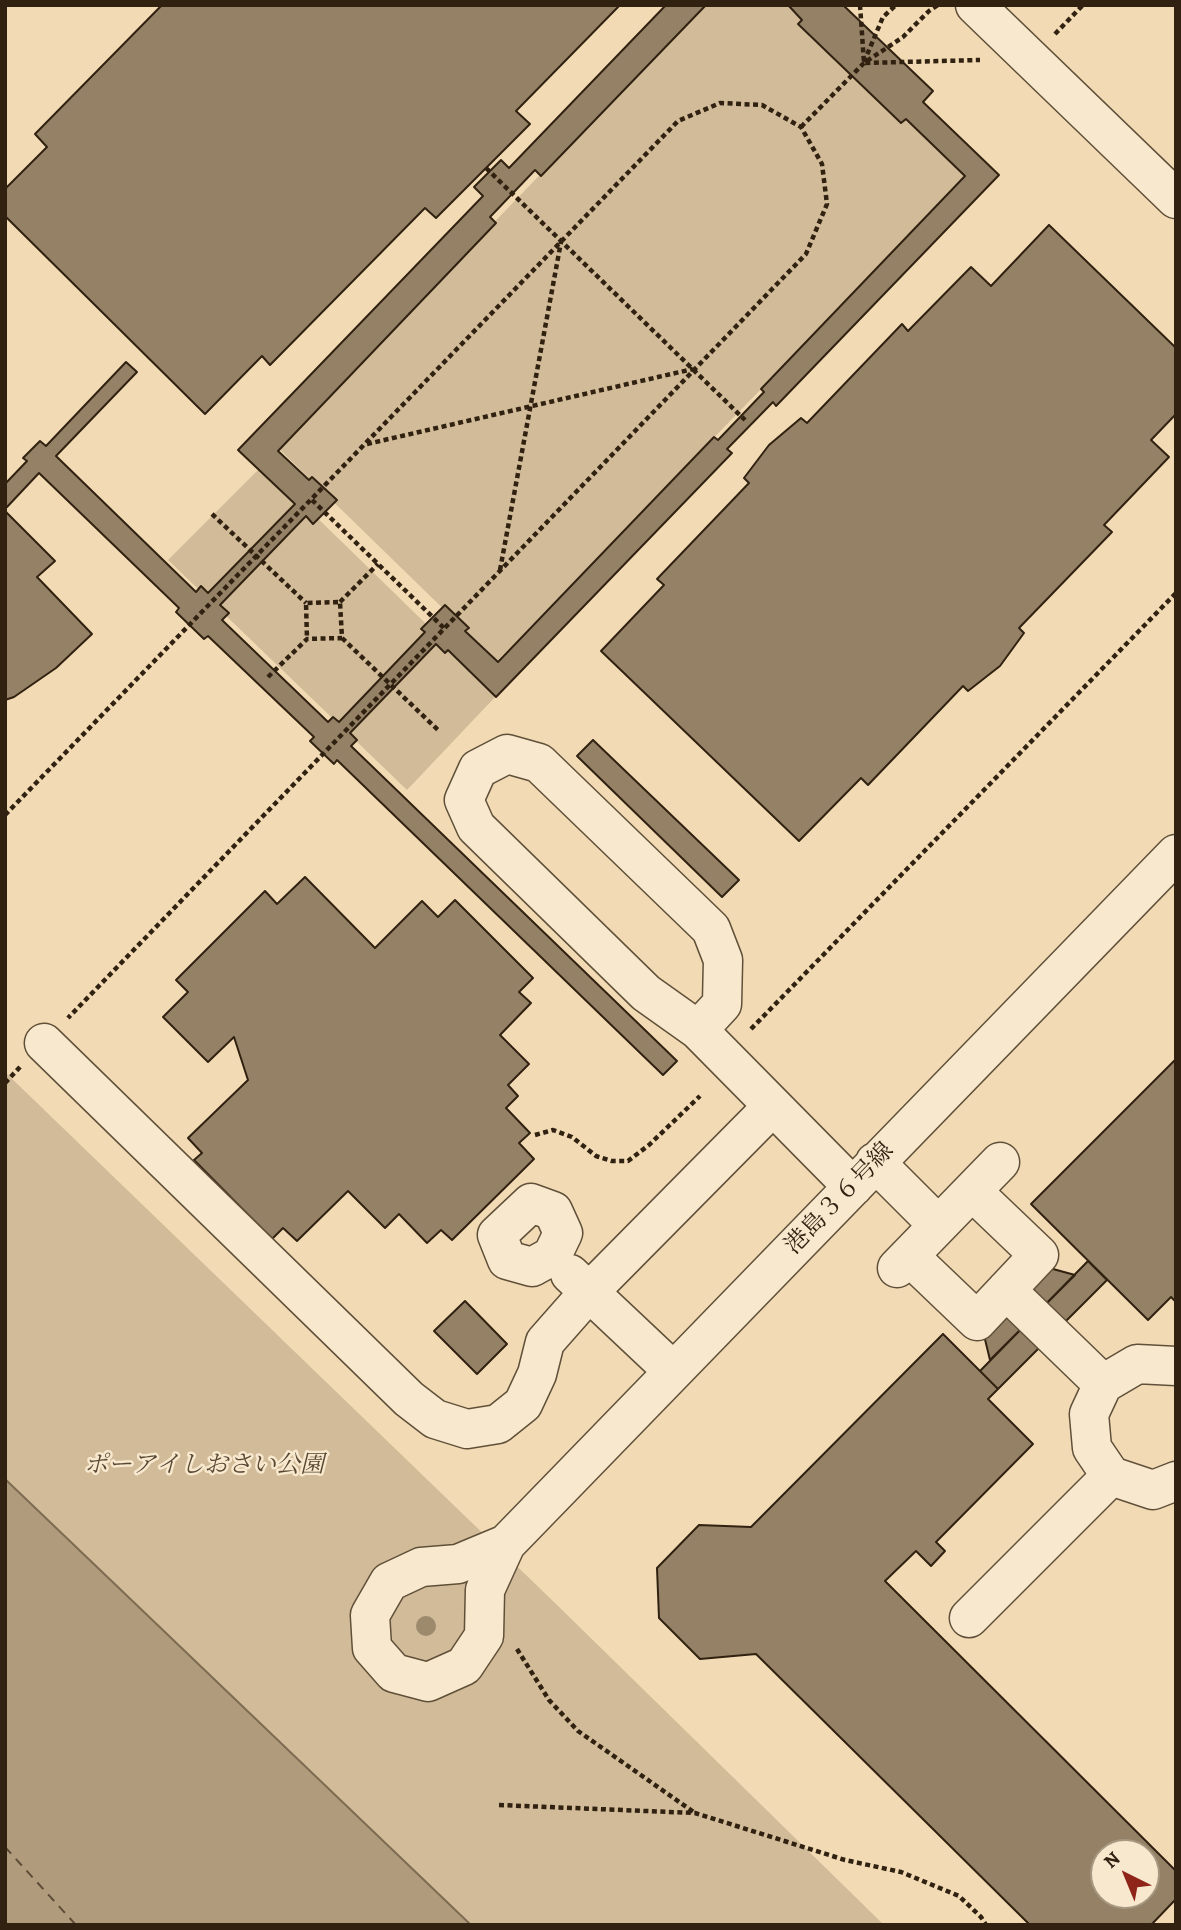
<!DOCTYPE html>
<html>
<head>
<meta charset="utf-8">
<style>
	body { margin:0 }
	#map { position:relative; width:1181px; height:1930px; overflow:hidden; background:#f2dbb4; font-family:Alegreya,serif }
	canvas { display:block }
	.frame { position:absolute; inset:0; border:7px solid #302111; pointer-events:none }
	.north { position:absolute; left:1090px; top:1839px; width:70px; height:70px; box-sizing:border-box; background:#f7e8ce; border:2px solid #a79882; border-radius:50%; rotate:317deg; font-size:19px; font-weight:700; line-height:28px; text-align:center; color:#302111 }
	.north::after { content:''; display:block; margin:auto; width:24px; height:32px; background:#8f2418; clip-path:polygon(50% 0,100% 100%,50% 72%,0 100%) }
</style>
</head>
<body>
<div id="map">
<canvas width="1181" height="1930"></canvas>
<div class="frame"></div>
<div class="north">N</div>
</div>
<script>
const g = document.querySelector('canvas').getContext('2d');
g.lineJoin = 'round';
function paint(path, color) { g.fillStyle = color; g.fill(path, 'evenodd'); }
const toPath = rows => new Path2D(rows.map(r => 'M' + r).join(''));
function stroke(path, color, width, dash) { g.strokeStyle = color; g.lineWidth = width; g.lineCap = dash ? 'butt' : 'round'; g.setLineDash(dash || []); g.stroke(path); }
function label(font, color, halo, rows, align = 'center') {
  g.font = font + ' Alegreya,"Noto Serif JP",serif'; g.lineWidth = 5; g.setLineDash([]); g.textBaseline = 'middle'; g.strokeStyle = halo; g.fillStyle = color; for (const [text, x, y, turn = 0] of rows) {
    g.save(); g.translate(x, y); g.rotate((+turn || 0) * Math.PI / 180); g.textAlign = isNaN(turn) ? turn : align; if (halo) g.strokeText(text, 0, 0); g.fillText(text, 0, 0); g.restore();
  }
}
paint(toPath([
	[704,5,792,5,968,176,497,661,277,447],
	[263,465,498,694,407,790,168,560],
	[5,1072,554,1602,884,1925,471,1925,5,1479]
]), '#d1bb98');
const water = toPath([
	[5,1479,471,1925,5,1925,5,1479]
]);
paint(water, '#b09c7d');
stroke(water, '#7d6b52', 2);
stroke(toPath([
	[5,1847,76,1925]
]), '#5d4c37', 2, [9, 7]);
const building = toPath([
	[162,5,620,5,516,111,530,124,436,218,425,208,270,365,262,356,205,414,5,216,5,189,47,147,35,134,162,5],
	[666,5,706,5,541,176,535,170,490,217,496,223,278,451,309,480,312,477,337,500,313,524,306,516,220,605,229,613,222,620,328,722,333,717,339,722,425,632,421,629,445,605,469,628,465,631,498,662,714,437,718,440,764,392,761,389,965,176,906,119,901,123,798,24,802,20,788,5,843,5,933,91,923,102,999,175,776,406,773,402,727,449,732,453,496,697,448,650,445,653,436,644,350,733,357,740,351,746,677,1061,663,1075,337,760,334,764,310,741,314,737,208,636,204,639,176,612,179,608,39,473,7,507,5,505,5,484,27,461,23,458,40,441,46,446,126,362,137,372,56,456,196,592,201,586,208,593,295,504,238,450,483,196,474,187,501,160,509,168,666,5],
	[1049,225,1176,348,1176,414,1151,440,1169,457,1104,525,1112,532,1019,628,1024,633,1000,666,968,691,963,686,868,785,861,778,799,841,601,651,664,585,657,579,749,483,744,478,769,445,801,418,807,423,902,324,908,331,971,267,991,286,1049,225],
	[5,511,55,561,37,577,92,634,56,668,14,697,5,700,5,511],
	[593,740,739,880,722,897,577,756,593,740],
	[305,877,375,948,422,901,438,917,455,900,533,978,519,992,531,1003,500,1035,529,1064,508,1085,518,1096,506,1108,530,1133,519,1143,534,1159,452,1240,441,1230,427,1243,399,1214,385,1228,348,1191,297,1241,283,1228,272,1239,194,1160,202,1153,188,1138,248,1080,234,1037,208,1062,163,1017,188,992,176,980,265,891,277,904,305,877],
	[1176,1059,1176,1302,1171,1297,1148,1320,1031,1204,1176,1059],
	[1088,1261,1107,1280,998,1389,980,1371,1088,1261],
	[1042,1266,1075,1275,990,1360,982,1327,1042,1266],
	[465,1301,507,1344,477,1374,434,1331,465,1301],
	[943,1334,998,1389,988,1399,1033,1444,936,1542,945,1551,931,1566,916,1551,885,1581,1176,1871,1176,1899,1151,1925,1030,1925,756,1654,700,1659,659,1618,657,1568,699,1525,751,1527,943,1334],
	[1104,1853,1146,1853,1146,1895,1104,1895,1104,1853]
]);
paint(building, '#958266');
stroke(building, '#302111', 2);
const minor = toPath([
	[975,5,1176,199],
	[698,1030,722,1004,723,960,711,929,539,763,507,754,478,769,464,800,476,827,646,993,698,1030,853,1187],
	[44,1043,409,1399,435,1419,467,1429,498,1424,523,1404,537,1374,545,1342,589,1292,773,1106],
	[875,1162,938,1225],
	[531,1203,553,1211,563,1233,552,1256,532,1267,507,1260,497,1235,531,1203],
	[909,1256,977,1321,1039,1255,972,1191],
	[897,1268,1000,1162],
	[570,1274,673,1371],
	[1006,1290,1103,1384],
	[1176,1366,1137,1364,1103,1384,1089,1414,1092,1448,1111,1476,1153,1490,1176,1481],
	[506,1544,458,1564,421,1567,389,1582,370,1615,372,1648,394,1673,428,1682,464,1666,484,1636,485,1590,506,1544,1176,854],
	[969,1618,1111,1476]
]);
stroke(minor, '#60503a', 41);
stroke(toPath([
	[860,5,864,63,980,60],
	[1055,34,1083,5],
	[864,62,883,17,896,5],
	[801,127,864,63,903,37,929,11,938,5],
	[486,168,745,420],
	[367,444,693,369],
	[312,500,444,628],
	[212,514,306,603],
	[500,570,561,242],
	[340,602,378,564],
	[342,638,439,731],
	[268,677,307,639,342,638,340,602,306,603,307,639],
	[5,815,678,121,720,103,762,105,801,127,822,164,827,204,806,254,68,1018],
	[751,1029,1176,593],
	[5,1083,20,1067],
	[535,1135,553,1130,572,1137,596,1156,612,1161,628,1161,649,1145,700,1096],
	[517,1649,549,1700,578,1731,695,1813],
	[499,1805,695,1813,845,1860,901,1872,959,1896,981,1917,986,1925]
]), '#302111', 4.5, [5, 3.5]);
stroke(minor, '#f7e8ce', 38);
g.fillStyle = '#9d8a6d';
for (const [x, y] of [
	[426,1626]
]) { g.beginPath(); g.arc(x, y, 10, 0, 2 * Math.PI); g.fill(); }
label('24px', '#302111', '#f7e8ce', [
	["港島３６号線",840,1199,-46]
]);
label('italic 24px', '#584833', '#f7e8ce', [
	["ポーアイしおさい公園",204,1466]
]);
</script>
</body>
</html>
